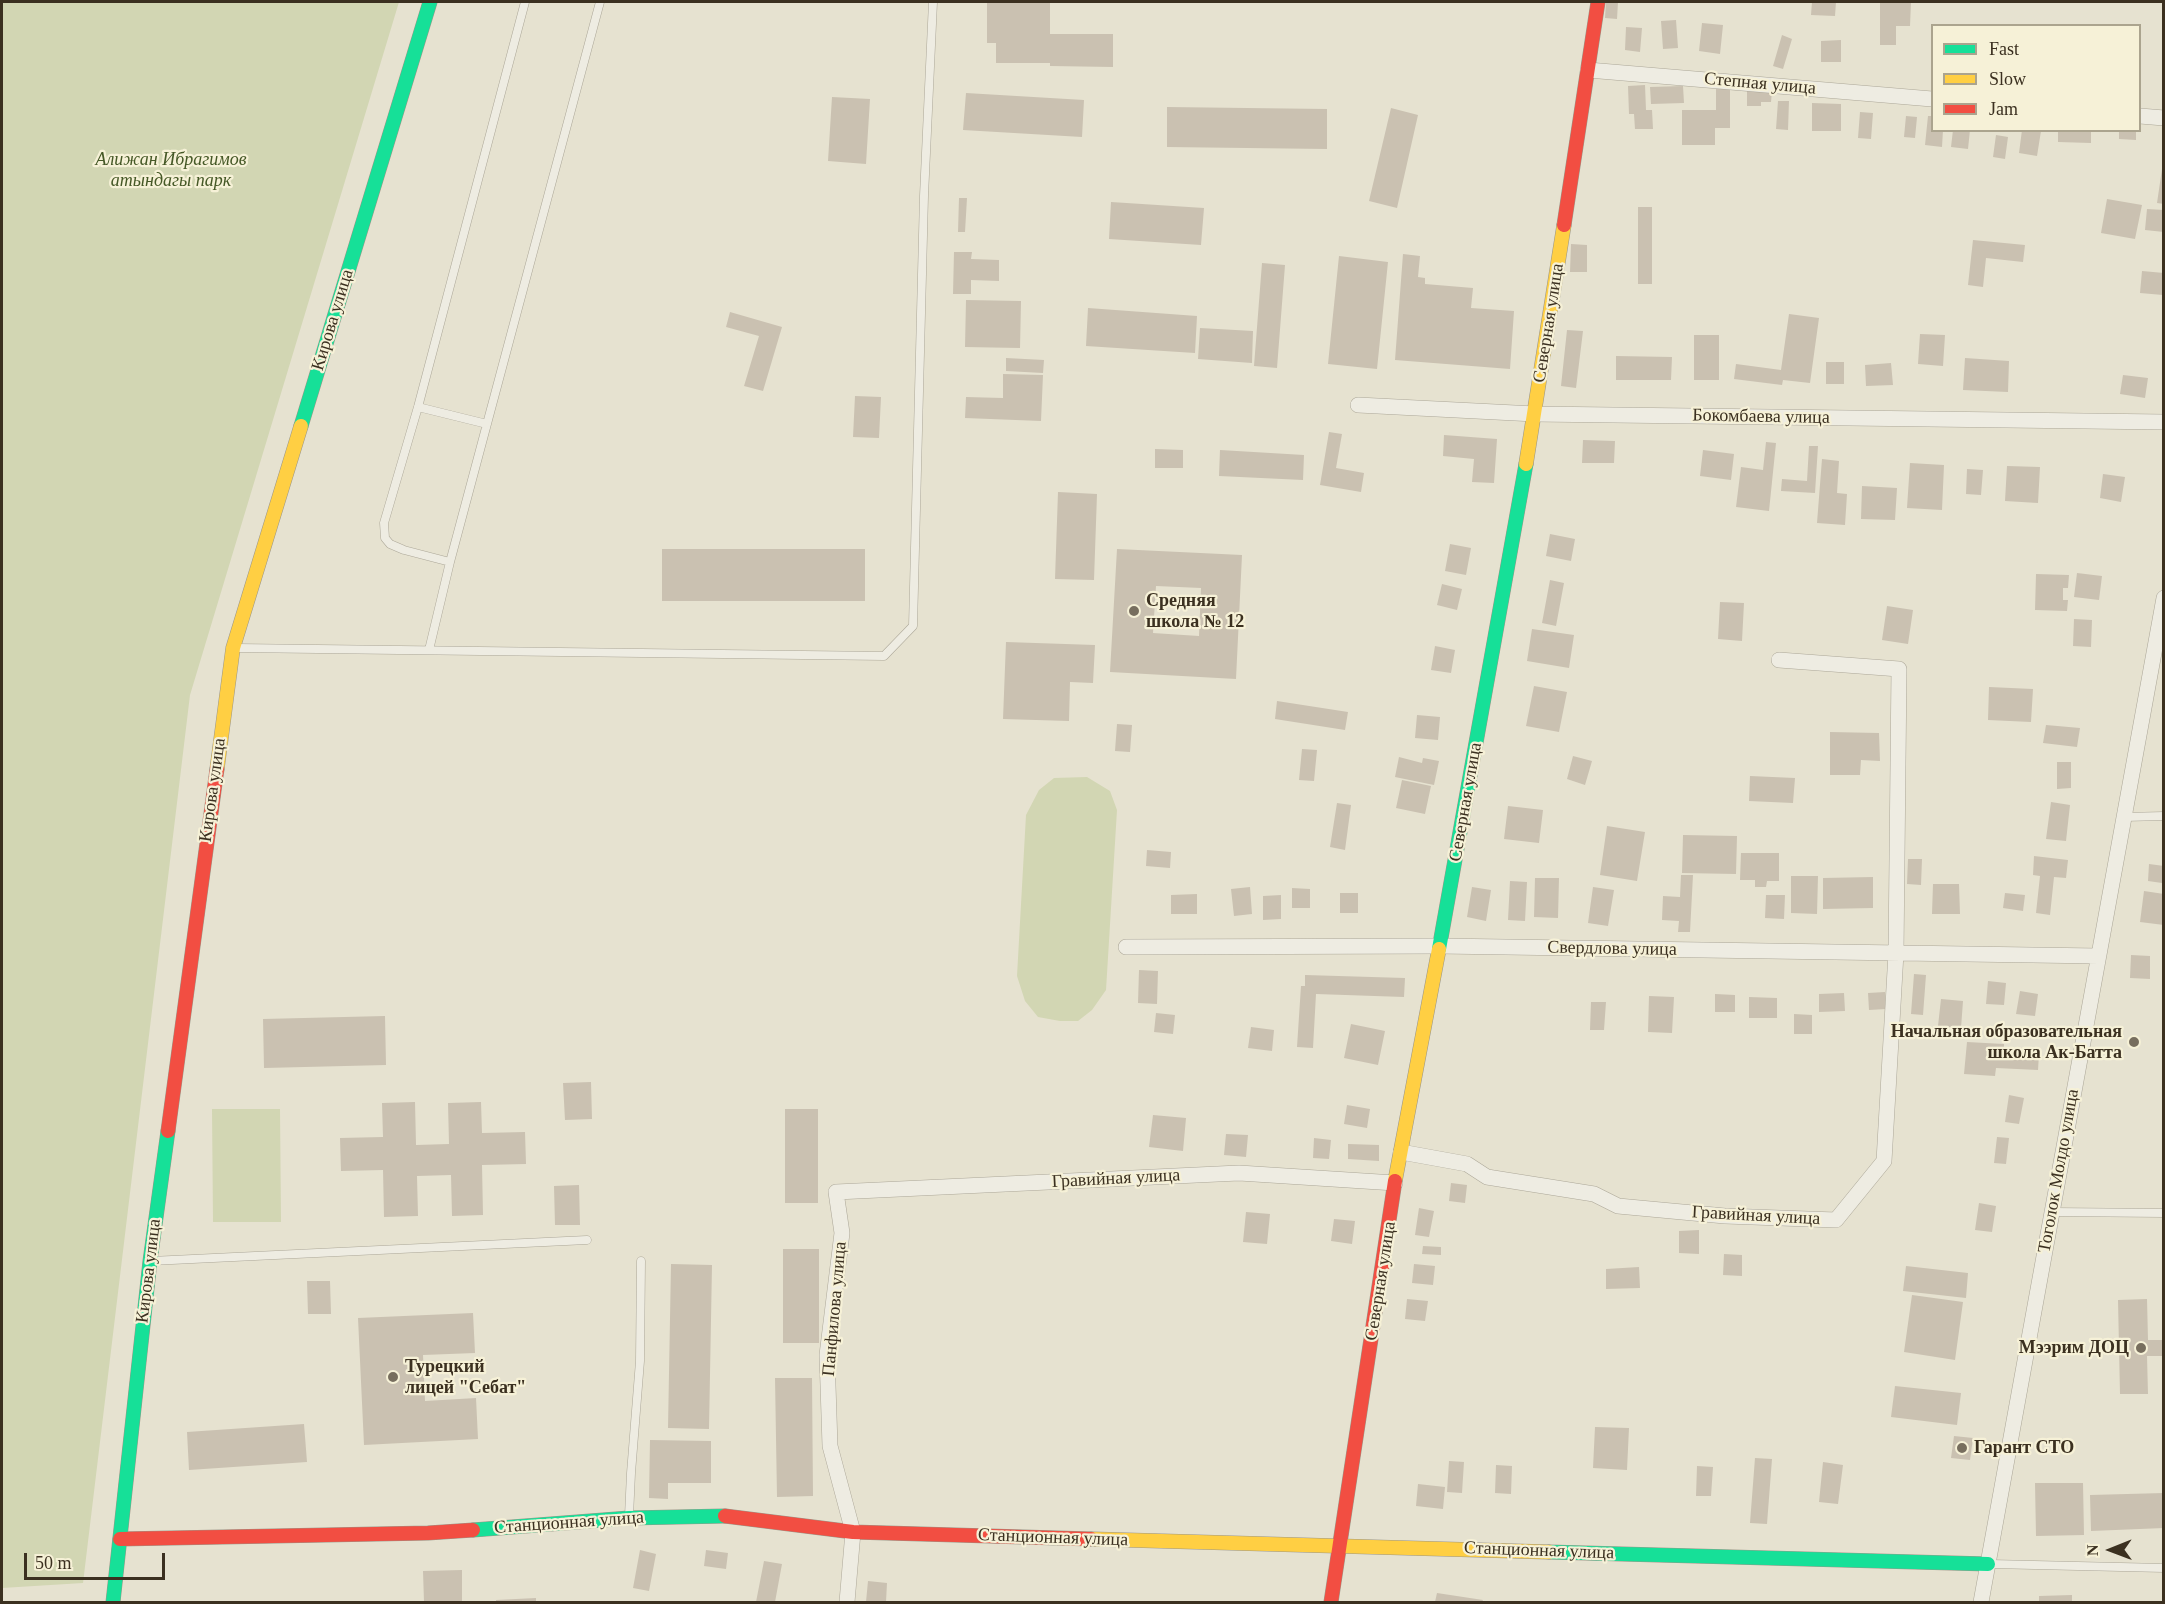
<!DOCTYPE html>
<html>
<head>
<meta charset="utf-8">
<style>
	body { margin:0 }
	#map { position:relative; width:2165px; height:1604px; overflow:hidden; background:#e6e2d0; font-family:Georgia,serif }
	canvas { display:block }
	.frame { position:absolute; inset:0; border:3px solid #3b3020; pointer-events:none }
	.legend { position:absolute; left:1931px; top:24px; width:210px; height:108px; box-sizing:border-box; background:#f6f1d7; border:2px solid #aba48e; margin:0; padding:8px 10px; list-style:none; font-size:18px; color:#3b3020 }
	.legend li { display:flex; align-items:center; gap:12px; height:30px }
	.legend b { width:30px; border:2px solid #aba48e }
	.north { position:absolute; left:2081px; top:1520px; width:60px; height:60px; -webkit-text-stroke:4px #f6f1d7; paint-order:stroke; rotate:269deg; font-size:16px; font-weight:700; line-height:24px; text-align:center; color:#3b3020 }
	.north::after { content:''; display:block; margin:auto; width:21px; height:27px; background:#3b3020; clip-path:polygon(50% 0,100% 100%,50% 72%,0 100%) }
	.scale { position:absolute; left:24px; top:1553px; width:141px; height:27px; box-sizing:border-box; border:3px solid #3b3020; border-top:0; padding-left:8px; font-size:18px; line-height:21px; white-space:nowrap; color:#3b3020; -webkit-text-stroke:4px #f6f1d7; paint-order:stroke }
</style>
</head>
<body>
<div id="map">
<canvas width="2165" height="1604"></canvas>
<div class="frame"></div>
<ul class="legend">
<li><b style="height:8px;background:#16e098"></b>Fast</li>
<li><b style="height:8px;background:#ffcf43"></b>Slow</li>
<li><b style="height:8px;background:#f24e42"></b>Jam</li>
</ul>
<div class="north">N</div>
<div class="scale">50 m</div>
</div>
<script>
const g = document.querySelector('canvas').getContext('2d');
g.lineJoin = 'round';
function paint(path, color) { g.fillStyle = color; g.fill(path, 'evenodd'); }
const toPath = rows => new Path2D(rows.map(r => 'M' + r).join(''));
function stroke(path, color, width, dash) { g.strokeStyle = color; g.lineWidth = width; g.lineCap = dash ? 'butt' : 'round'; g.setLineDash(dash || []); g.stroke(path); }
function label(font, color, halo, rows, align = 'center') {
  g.font = font + ' Georgia,serif'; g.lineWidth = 4.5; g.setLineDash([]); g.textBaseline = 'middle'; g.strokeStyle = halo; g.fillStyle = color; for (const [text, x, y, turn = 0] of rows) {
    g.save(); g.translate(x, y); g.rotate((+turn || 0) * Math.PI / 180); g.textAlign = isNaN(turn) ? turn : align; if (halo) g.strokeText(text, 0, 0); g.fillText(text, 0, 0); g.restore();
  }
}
paint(toPath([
	[2,2,399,2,190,695,83,1583,2,1588],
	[1087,777,1110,791,1117,810,1106,990,1092,1010,1078,1021,1060,1021,1038,1017,1025,1001,1017,976,1026,815,1039,790,1054,778],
	[212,1109,280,1109,281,1222,213,1222]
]), '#d2d6b3');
paint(toPath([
	[987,2,1050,2,1050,34,1113,34,1113,67,1050,66,1050,63,996,63,996,43,987,43],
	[1606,2,1618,2,1617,19,1605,18],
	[1812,2,1836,2,1835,16,1811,15],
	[1880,2,1911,2,1910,26,1896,26,1896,45,1880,45],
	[1676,20,1678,48,1663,49,1661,21],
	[1702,23,1723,25,1720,54,1699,51],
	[1626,27,1642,28,1640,52,1625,50],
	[1782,35,1792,39,1783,69,1773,66],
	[1841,40,1841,62,1821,62,1821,41],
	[1645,85,1646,110,1652,110,1653,129,1635,129,1634,114,1629,114,1628,86],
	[1683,86,1684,103,1651,104,1650,87],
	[1716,88,1730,88,1730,128,1715,128,1715,145,1682,145,1682,110,1716,110],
	[1747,91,1772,91,1771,102,1761,102,1761,106,1747,106],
	[966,93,1084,100,1082,137,963,130],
	[832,97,870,99,866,164,828,161],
	[1778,101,1789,101,1788,130,1776,129],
	[1812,103,1841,104,1841,131,1812,131],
	[1167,107,1327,109,1327,149,1167,147],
	[1391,108,1418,115,1397,208,1369,201],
	[1860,112,1873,113,1871,139,1858,138],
	[1906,116,1917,117,1915,138,1904,137],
	[1928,116,1932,116,1932,130,1943,130,1942,147,1925,145],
	[1953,130,1970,130,1968,149,1951,147],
	[2022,130,2041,131,2037,156,2019,153],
	[2058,130,2091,130,2091,143,2058,142],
	[2119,130,2136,130,2136,140,2119,139],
	[1996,135,2008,137,2005,159,1993,157],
	[2162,169,2164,169,2164,204,2157,203],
	[959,198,967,198,965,232,958,232],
	[2107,199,2142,205,2135,239,2101,233],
	[1111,202,1204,208,1201,245,1109,239],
	[1638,207,1652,207,1652,284,1638,284],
	[2147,209,2164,210,2164,232,2145,230],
	[1973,240,2025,245,2023,262,1986,258,1983,287,1968,285],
	[1571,244,1587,245,1587,272,1570,272],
	[954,252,972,252,971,259,999,260,999,281,971,280,971,294,953,294],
	[1403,254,1420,256,1418,277,1425,278,1425,284,1473,288,1471,308,1514,311,1510,369,1395,360],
	[1339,256,1388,262,1377,369,1328,364],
	[1262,263,1285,265,1277,368,1254,366],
	[2142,271,2164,273,2163,295,2140,293],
	[966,300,1021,301,1020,348,965,347],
	[1088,308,1197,316,1195,353,1086,346],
	[730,312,782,327,763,391,744,386,759,336,726,327],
	[1789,314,1819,318,1810,383,1783,380,1782,385,1734,379,1736,364,1781,370],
	[1200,328,1253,331,1252,363,1198,359],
	[1567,330,1583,331,1576,388,1561,386],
	[1920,334,1945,335,1943,366,1918,364],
	[1694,335,1719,335,1719,380,1694,380],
	[1616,356,1672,357,1671,380,1616,380],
	[1006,358,1044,360,1043,373,1006,371],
	[1965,358,2009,361,2008,392,1963,390],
	[1826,362,1844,362,1844,384,1826,384],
	[1891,363,1893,385,1866,386,1865,365],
	[1003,374,1043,375,1041,421,965,418,966,397,1003,398],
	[2123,375,2148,378,2145,398,2120,394],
	[855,396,881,397,879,438,853,437],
	[1329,432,1342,434,1336,468,1364,473,1361,492,1320,485],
	[1444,435,1497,439,1494,483,1472,482,1474,459,1443,456],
	[1583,440,1615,441,1614,463,1582,463],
	[1766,442,1776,443,1769,511,1736,507,1741,467,1763,470],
	[1809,446,1818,446,1815,493,1781,491,1782,479,1807,481],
	[1155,449,1183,450,1183,468,1155,468],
	[1220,450,1304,455,1303,480,1219,476],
	[1703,450,1734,454,1731,480,1700,476],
	[1822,459,1839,461,1837,493,1847,494,1845,525,1817,523],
	[1910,463,1944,465,1942,510,1907,508],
	[2007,466,2040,467,2038,503,2005,501],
	[1967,469,1983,470,1981,495,1966,494],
	[2103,474,2125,477,2121,502,2100,498],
	[1862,486,1897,488,1895,520,1861,519],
	[1058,492,1097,494,1094,580,1055,579],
	[1550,534,1575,539,1571,561,1546,556],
	[1450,544,1471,548,1466,575,1445,571],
	[662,549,865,549,865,601,662,601],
	[1117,549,1242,555,1236,679,1110,672],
	[1156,586,1201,588,1199,636,1153,633],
	[2077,573,2102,576,2099,600,2074,597],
	[2036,574,2069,575,2068,588,2063,588,2063,600,2068,600,2067,611,2035,610],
	[1550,580,1564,583,1556,626,1542,623],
	[1442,584,1462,589,1457,610,1437,605],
	[1720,602,1744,603,1742,641,1718,639],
	[1887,606,1913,610,1908,644,1882,640],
	[2074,619,2092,620,2091,647,2073,646],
	[1532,629,1574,635,1569,668,1527,661],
	[1006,642,1095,645,1093,683,1070,682,1069,721,1003,719],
	[1435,646,1455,650,1451,673,1431,670],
	[1534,686,1567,692,1559,732,1526,726],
	[1989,687,2033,689,2031,722,1988,720],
	[1277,701,1348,712,1345,730,1275,719],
	[1417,715,1440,717,1438,740,1415,738],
	[1117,724,1132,725,1130,752,1115,751],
	[2046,725,2080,728,2077,747,2043,743],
	[1830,732,1879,733,1880,761,1861,760,1860,775,1830,775],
	[1302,749,1317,750,1314,781,1299,780],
	[1573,756,1592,761,1585,785,1567,779],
	[1399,757,1422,763,1423,758,1439,761,1434,785,1395,777],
	[2057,762,2071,762,2071,788,2057,789],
	[1750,776,1795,778,1793,803,1749,801],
	[1402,780,1431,786,1425,814,1396,808],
	[2051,802,2070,805,2066,841,2046,839],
	[1337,803,1351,805,1345,850,1330,847],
	[1508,806,1543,810,1539,843,1504,839],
	[1607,826,1645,832,1637,881,1600,875],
	[1683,835,1737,836,1736,874,1682,873],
	[1147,850,1171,852,1170,868,1146,866],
	[1741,853,1779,853,1779,881,1767,881,1766,887,1755,887,1755,880,1740,880],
	[2034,856,2068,860,2066,878,2054,877,2050,915,2036,913,2040,876,2033,875],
	[1908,859,1922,859,1921,885,1907,884],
	[2149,864,2164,866,2162,883,2148,881],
	[1681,875,1693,875,1690,932,1678,932,1679,921,1662,920,1663,896,1680,897],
	[1791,876,1818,876,1817,914,1791,913],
	[1873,877,1873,908,1823,909,1823,878],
	[1535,878,1559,878,1558,918,1534,917],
	[1510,881,1527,882,1525,921,1508,920],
	[1933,884,1959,884,1960,914,1932,914],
	[1250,887,1252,914,1234,916,1231,889],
	[1472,887,1491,890,1486,921,1467,917],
	[1593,887,1614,890,1608,926,1588,923],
	[1292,888,1310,889,1310,908,1292,908],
	[2144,891,2164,894,2164,925,2140,922],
	[1340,893,1358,893,1358,913,1340,913],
	[2005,893,2025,895,2023,911,2003,908],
	[1197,894,1197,914,1171,914,1171,895],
	[1281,895,1281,919,1263,920,1263,896],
	[1766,895,1785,895,1784,919,1765,918],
	[2131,955,2150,956,2150,979,2130,978],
	[1139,970,1158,971,1157,1004,1138,1003],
	[1914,974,1926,975,1923,1015,1911,1014],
	[1305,975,1405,978,1404,997,1316,994,1313,1048,1297,1047,1301,986,1305,986],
	[1988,981,2006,983,2004,1005,1986,1004],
	[2020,991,2038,994,2035,1016,2016,1014],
	[1885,992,1886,1009,1869,1010,1868,993],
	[1844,993,1845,1011,1819,1012,1819,994],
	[1715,994,1735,995,1735,1012,1715,1012],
	[1649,996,1674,997,1672,1033,1648,1032],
	[1749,997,1777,998,1777,1018,1749,1018],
	[1941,999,1963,1001,1961,1028,1938,1026],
	[1591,1002,1606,1002,1604,1030,1590,1030],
	[1156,1013,1175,1015,1173,1034,1154,1032],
	[1794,1014,1812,1015,1812,1034,1794,1034],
	[385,1016,386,1065,264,1068,263,1019],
	[1351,1024,1385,1031,1378,1065,1344,1058],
	[1251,1027,1274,1030,1272,1051,1248,1048],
	[1967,1042,2004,1044,2004,1052,2039,1054,2038,1070,1996,1068,1995,1076,1964,1074],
	[591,1082,592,1119,565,1120,563,1083],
	[2009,1095,2024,1098,2019,1124,2005,1122],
	[415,1102,416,1145,449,1144,448,1103,481,1102,482,1133,525,1132,526,1164,482,1165,483,1215,452,1216,451,1175,417,1176,418,1216,384,1217,383,1170,341,1171,340,1138,383,1137,382,1103],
	[1347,1105,1370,1109,1367,1128,1344,1124],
	[785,1109,818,1109,818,1203,785,1203],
	[1153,1115,1186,1118,1183,1151,1149,1147],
	[1226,1134,1248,1135,1246,1157,1224,1155],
	[1997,1137,2009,1138,2006,1164,1994,1163],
	[1314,1138,1331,1140,1329,1159,1313,1158],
	[1348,1144,1379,1145,1379,1161,1348,1159],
	[1451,1183,1467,1185,1465,1203,1449,1201],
	[579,1185,580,1225,555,1225,554,1186],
	[1979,1203,1996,1206,1992,1232,1975,1230],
	[1419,1208,1434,1211,1429,1237,1415,1235],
	[1246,1212,1270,1214,1267,1244,1243,1242],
	[1334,1219,1355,1221,1352,1244,1331,1241],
	[1699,1230,1699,1254,1679,1253,1679,1231],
	[1423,1246,1441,1247,1441,1255,1422,1254],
	[783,1249,819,1249,819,1343,783,1343],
	[1724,1254,1742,1255,1742,1276,1723,1275],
	[671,1264,712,1265,709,1429,668,1428],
	[1414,1264,1435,1266,1433,1285,1412,1283],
	[1906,1266,1968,1273,1966,1298,1903,1291],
	[1639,1267,1640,1288,1606,1289,1606,1269],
	[307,1281,330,1281,331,1314,308,1314],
	[1912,1295,1963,1302,1955,1360,1904,1352],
	[1407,1299,1428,1301,1425,1321,1405,1319],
	[2147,1299,2148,1340,2164,1340,2164,1356,2147,1356,2148,1394,2120,1394,2118,1300],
	[473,1313,475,1353,423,1355,425,1401,476,1398,478,1439,364,1445,358,1318],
	[775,1378,812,1378,813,1496,777,1497],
	[1895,1386,1961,1393,1957,1425,1891,1417],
	[304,1424,307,1462,189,1470,187,1432],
	[1595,1427,1629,1428,1627,1470,1593,1468],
	[1954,1436,1973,1438,1970,1460,1951,1458],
	[650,1440,711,1441,711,1483,668,1483,668,1499,649,1498],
	[1755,1458,1772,1459,1767,1524,1750,1523],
	[1449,1461,1464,1462,1462,1493,1447,1492],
	[1823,1462,1843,1465,1838,1504,1819,1502],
	[1496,1465,1512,1466,1511,1494,1495,1493],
	[1697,1466,1713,1467,1711,1496,1696,1496],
	[2035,1483,2083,1483,2084,1535,2036,1536],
	[1418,1484,1445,1487,1443,1509,1416,1506],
	[2164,1493,2164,1528,2091,1531,2090,1495],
	[640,1550,656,1554,649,1591,633,1588],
	[706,1550,728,1553,726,1569,704,1566],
	[764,1561,782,1564,775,1602,756,1602],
	[462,1570,462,1602,424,1602,423,1571],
	[868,1581,887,1583,886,1602,866,1602],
	[1437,1593,1483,1600,1482,1602,1435,1602],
	[2072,1595,2072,1602,2039,1602,2039,1596],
	[536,1598,536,1602,496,1602,496,1600]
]), '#cac1b1');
const lane = toPath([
	[418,407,487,424],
	[450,562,404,550,390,544,385,538,384,523,418,407,525,2],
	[237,648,884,656,913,626,924,196,933,2],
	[429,650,450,562,600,2],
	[2124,817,2164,816],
	[2052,1212,2164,1213],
	[151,1261,587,1240],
	[629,1516,631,1473,640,1361,641,1261],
	[1991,1564,2164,1568]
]);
const street = toPath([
	[1588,70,1932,99],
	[2140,116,2164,118],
	[1358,405,1535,414,2164,422],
	[1126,947,1440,946,2098,956],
	[1401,1152,1467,1164,1487,1177,1594,1194,1618,1206,1725,1216,1836,1220,1884,1161,1896,953,1899,669,1779,660],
	[847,1602,853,1532,830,1446,827,1355,842,1233,836,1192,1239,1173,1395,1183],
	[1981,1602,2164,598]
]);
const fast = toPath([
	[301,426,430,2],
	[1439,949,1526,464],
	[473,1530,629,1518,725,1516],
	[1549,1552,1988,1564],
	[113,1602,150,1261,168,1131]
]);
const slow = toPath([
	[1526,464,1564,225],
	[217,769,233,648,301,426],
	[1395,1181,1439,949],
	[1091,1539,1549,1552]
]);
const jam = toPath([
	[1564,225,1598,2],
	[168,1131,217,769],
	[725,1516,853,1532,1091,1539],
	[120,1539,428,1533,473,1530],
	[1331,1602,1395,1181]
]);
stroke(lane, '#aca798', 9);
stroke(street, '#aca798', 16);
stroke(fast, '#9b9688', 15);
stroke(slow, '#9b9688', 15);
stroke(jam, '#9b9688', 15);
stroke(lane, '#eeece2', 8);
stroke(street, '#eeece2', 15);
stroke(fast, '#16e098', 14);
stroke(slow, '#ffcf43', 14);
stroke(jam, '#f24e42', 14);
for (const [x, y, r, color] of [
	[1134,611,6,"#776e5e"],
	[2134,1042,6,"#776e5e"],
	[2141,1348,6,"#776e5e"],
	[393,1377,6,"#776e5e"],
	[1962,1448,6,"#776e5e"]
]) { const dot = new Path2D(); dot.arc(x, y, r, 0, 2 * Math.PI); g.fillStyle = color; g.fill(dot); stroke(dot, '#f6f1d7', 2); }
label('18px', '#3b3020', '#f6f1d7', [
	["Степная улица",1760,84,5],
	["Кирова улица",333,320,-73],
	["Северная улица",1549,323,-81],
	["Бокомбаева улица",1761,417,1],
	["Кирова улица",213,790,-82],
	["Северная улица",1466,802,-80],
	["Свердлова улица",1612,949,1],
	["Тоголок Молдо улица",2059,1171,-80],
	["Гравийная улица",1116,1179,-3],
	["Гравийная улица",1756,1216,3],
	["Кирова улица",149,1271,-83],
	["Северная улица",1381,1281,-81],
	["Панфилова улица",835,1309,-85],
	["Станционная улица",569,1523,-4],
	["Станционная улица",1053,1538,2],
	["Станционная улица",1539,1551,2]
]);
label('italic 18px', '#455826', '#f6f1d7', [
	["Алижан Ибрагимов",171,160],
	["атындагы парк",171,181]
]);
label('bold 18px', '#3b3020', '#f6f1d7', [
	["Средняя",1146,601],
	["школа № 12",1146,622],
	["Начальная образовательная",2122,1032,"right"],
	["школа Ак-Батта",2122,1053,"right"],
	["Мээрим ДОЦ",2129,1348,"right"],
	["Турецкий",405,1367],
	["лицей \"Себат\"",405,1388],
	["Гарант СТО",1974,1448]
], 'left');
</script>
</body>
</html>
